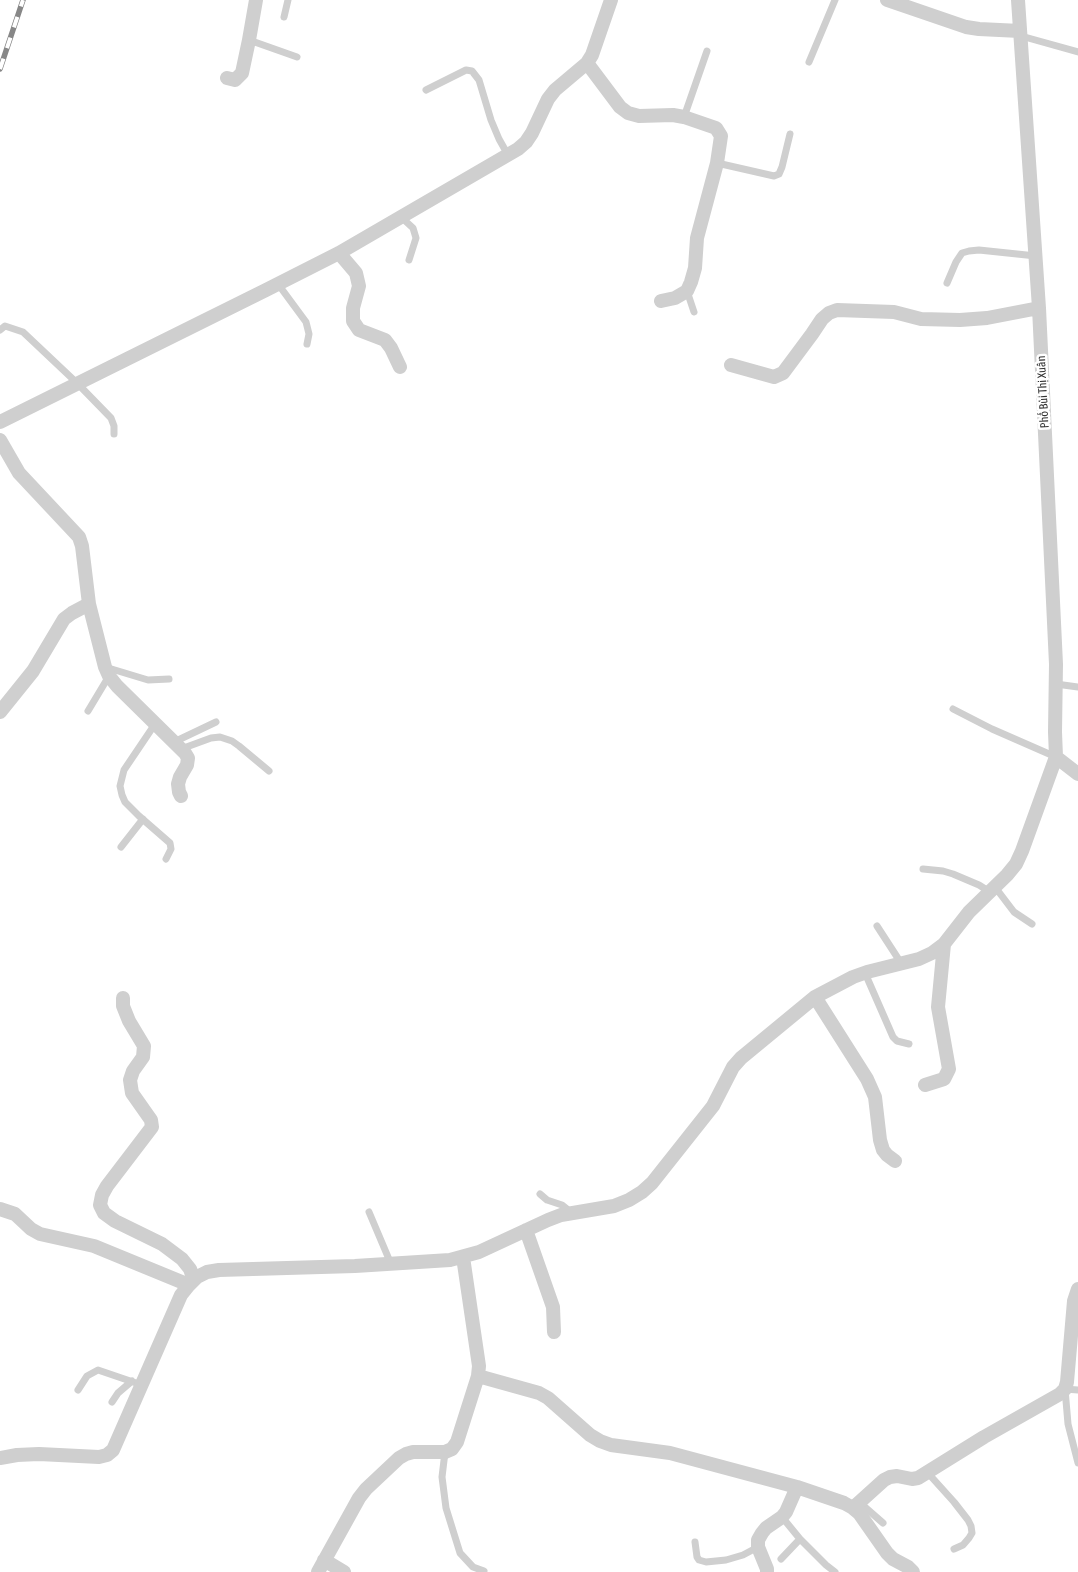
<!DOCTYPE html>
<html>
<head>
<meta charset="utf-8">
<style>
	body { margin:0 }
	canvas { display:block; background:#fff }
</style>
</head>
<body>
<canvas width="1078" height="1572"></canvas>
<script>
const g = document.querySelector('canvas').getContext('2d');
g.lineJoin = 'round';
const toPath = rows => new Path2D(rows.map(r => 'M' + r).join(''));
function stroke(path, color, width, dash) { g.strokeStyle = color; g.lineWidth = width; g.lineCap = dash ? 'butt' : 'round'; g.setLineDash(dash || []); g.stroke(path); }
function label(font, color, halo, rows, align = 'center') {
  g.font = font + ' "Asap Condensed",sans-serif'; g.lineWidth = 5; g.setLineDash([]); g.textBaseline = 'middle'; g.strokeStyle = halo; g.fillStyle = color; for (const [text, x, y, turn = 0] of rows) {
    g.save(); g.translate(x, y); g.rotate((+turn || 0) * Math.PI / 180); g.textAlign = isNaN(turn) ? turn : align; if (halo) g.strokeText(text, 0, 0); g.fillText(text, 0, 0); g.restore();
  }
}
stroke(toPath([
	[284,17,288,0],
	[1021,36,1078,52],
	[249,40,297,57],
	[809,62,835,0],
	[426,90,466,70,472,71,479,80,491,120,499,139,508,155],
	[684,117,707,51],
	[717,163,774,176,779,174,782,167,790,134],
	[401,217,413,228,416,238,409,260],
	[947,283,956,262,962,253,969,251,979,250,1036,256],
	[278,284,306,322,309,334,307,344],
	[687,291,694,312],
	[0,330,5,326,23,332,77,383,111,418,114,426,114,434],
	[105,667,148,680,169,679],
	[1056,684,1078,687],
	[953,709,992,729,1056,757],
	[88,711,109,676],
	[155,724,124,770,120,786,122,795,125,802,139,816,170,843,171,849,166,859],
	[174,742,216,722],
	[181,749,211,738,220,737,232,741,239,746,269,771],
	[121,847,143,819],
	[923,869,943,871,953,874,979,885,990,892],
	[995,887,1014,912,1032,924],
	[877,926,901,963],
	[865,973,893,1037,897,1041,909,1044],
	[540,1194,547,1200,562,1205,567,1209,569,1214],
	[369,1212,391,1264],
	[78,1390,87,1376,98,1370,142,1385],
	[1078,1390,1065,1389,1068,1424,1078,1463],
	[112,1402,118,1393,132,1381],
	[445,1452,442,1477,446,1508,460,1553,473,1567,484,1571],
	[927,1472,954,1502,968,1520,971,1526,972,1533,969,1538,963,1545,954,1549],
	[859,1502,883,1523],
	[782,1517,800,1539,826,1565,835,1572],
	[695,1542,697,1557,699,1560,706,1562,726,1560,743,1555,758,1547],
	[781,1559,800,1539]
]), '#cfcfcf', 7);
stroke(toPath([
	[887,0,966,27,979,29,1020,31],
	[1018,0,1039,308,1056,664,1055,732,1056,757,1078,774],
	[587,63,620,107,628,113,639,116,673,115,684,117,716,128,721,136,717,163,697,238,695,268,691,282,687,291,675,298,661,301],
	[227,78,235,80,242,73,249,40,256,0],
	[339,253,356,273,359,286,353,308,353,321,359,330,385,340,391,348,400,367],
	[731,365,774,377,783,373,812,334,822,319,829,313,837,310,894,312,921,319,960,320,987,318,1039,308],
	[0,422,266,290,339,253,518,149,526,142,532,133,548,99,555,90,587,63,592,55,611,0],
	[0,440,19,473,79,537,82,546,89,604,105,667,109,676,117,686,185,753,188,758,187,765,180,777,178,784,179,792,181,796],
	[0,712,33,671,64,619,72,613,89,604],
	[815,997,867,1079,875,1097,880,1140,883,1150,887,1155,895,1161],
	[123,998,123,1006,129,1021,144,1046,143,1057,133,1071,130,1080,132,1093,151,1120,152,1127,107,1186,102,1195,100,1205,104,1213,115,1221,162,1244,182,1259,190,1269,194,1280],
	[925,1085,944,1079,949,1069,938,1007,944,944],
	[0,1209,15,1214,31,1229,40,1234,94,1246,189,1285],
	[526,1230,553,1307,554,1332],
	[478,1376,539,1393,548,1398,590,1435,600,1441,611,1445,670,1453,797,1487,844,1503,853,1508,859,1513,887,1553,893,1559,908,1567,913,1572],
	[0,1458,17,1455,39,1454,99,1457,107,1455,113,1450,181,1295,189,1285,197,1277,207,1272,219,1270,355,1266,450,1260,479,1252,548,1220,561,1215,614,1206,629,1200,642,1192,652,1183,713,1106,733,1067,741,1058,815,997,853,977,867,972,919,959,932,953,944,944,969,912,1007,875,1016,864,1022,851,1056,757],
	[853,1508,884,1480,890,1477,897,1476,912,1479,918,1478,984,1437,1060,1394,1065,1389,1067,1382,1074,1301,1078,1289],
	[324,1560,344,1572],
	[318,1572,359,1498,366,1489,399,1458,406,1454,413,1452,445,1452,452,1449,457,1442,478,1376,479,1366,463,1257],
	[767,1572,767,1569,758,1547,758,1540,762,1533,766,1528,782,1517,786,1512,797,1487]
]), '#cfcfcf', 14);
const rail = toPath([
	[0,69,23,0]
]);
stroke(rail, '#878787', 5.5);
stroke(rail, '#fff', 4, [11]);
label('12px', '#323232', '#fff', [
	["Phố Bùi Thị Xuân",1043,392,-93]
]);
</script>
</body>
</html>
